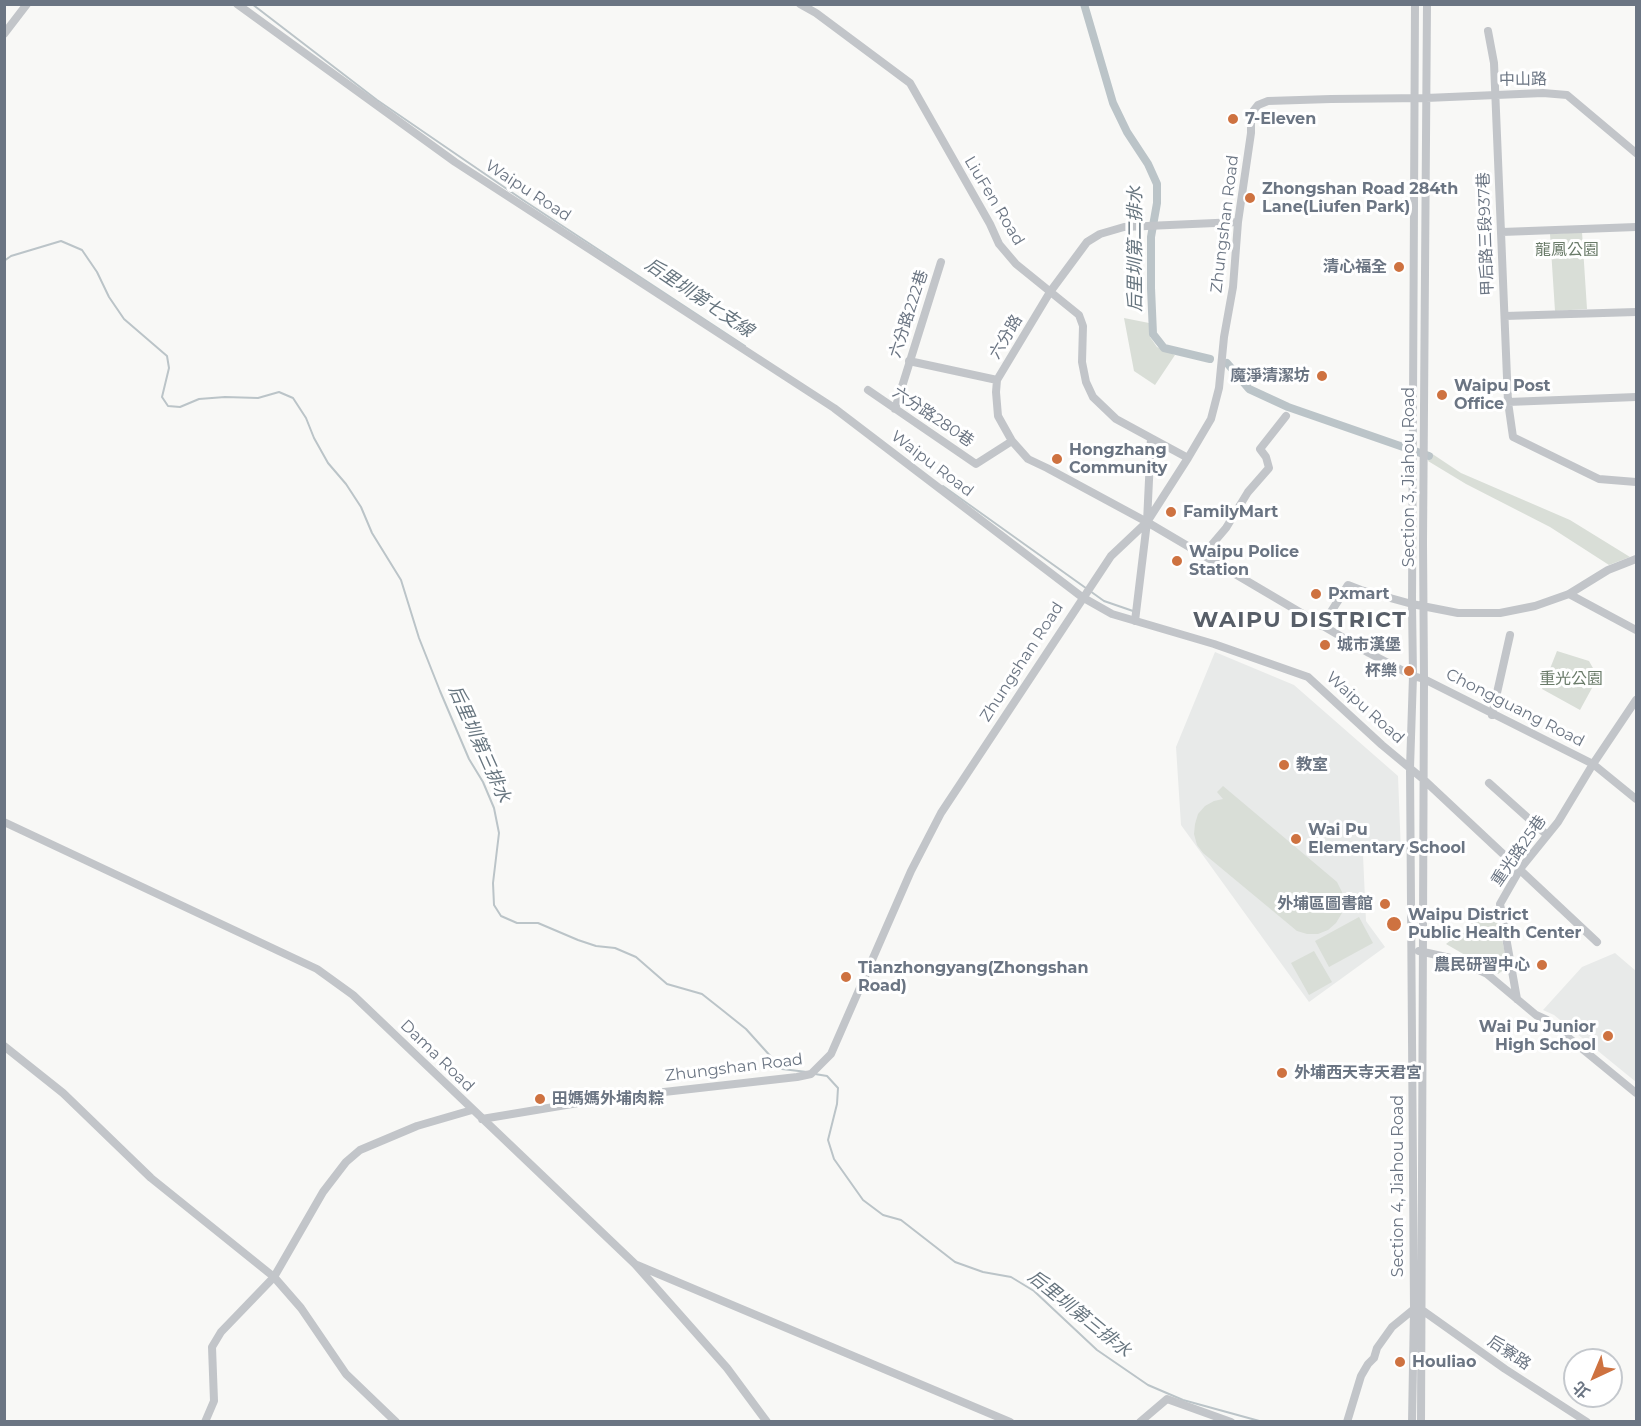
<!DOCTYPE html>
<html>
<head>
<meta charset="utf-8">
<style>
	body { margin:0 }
	#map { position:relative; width:1641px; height:1426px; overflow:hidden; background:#f8f8f6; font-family:Montserrat,"Noto Sans TC",sans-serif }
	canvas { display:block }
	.frame { position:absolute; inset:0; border:6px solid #6b7583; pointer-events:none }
	.north { position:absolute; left:1563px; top:1348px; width:60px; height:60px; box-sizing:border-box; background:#fff; border:2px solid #c4c8cd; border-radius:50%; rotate:224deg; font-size:16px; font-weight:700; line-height:24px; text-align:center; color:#6b7583 }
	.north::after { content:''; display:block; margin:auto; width:21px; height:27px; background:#ce7240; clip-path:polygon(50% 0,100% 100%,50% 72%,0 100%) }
</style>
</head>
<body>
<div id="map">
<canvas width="1641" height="1426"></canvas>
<div class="frame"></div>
<div class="north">北</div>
</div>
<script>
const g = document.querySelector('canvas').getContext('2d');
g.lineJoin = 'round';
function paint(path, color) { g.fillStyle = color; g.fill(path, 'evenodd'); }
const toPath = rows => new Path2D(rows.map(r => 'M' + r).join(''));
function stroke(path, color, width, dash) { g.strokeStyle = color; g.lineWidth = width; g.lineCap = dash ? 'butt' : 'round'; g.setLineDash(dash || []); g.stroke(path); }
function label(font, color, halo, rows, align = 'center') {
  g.font = font + ' Montserrat,"Noto Sans TC",sans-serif'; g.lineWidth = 6; g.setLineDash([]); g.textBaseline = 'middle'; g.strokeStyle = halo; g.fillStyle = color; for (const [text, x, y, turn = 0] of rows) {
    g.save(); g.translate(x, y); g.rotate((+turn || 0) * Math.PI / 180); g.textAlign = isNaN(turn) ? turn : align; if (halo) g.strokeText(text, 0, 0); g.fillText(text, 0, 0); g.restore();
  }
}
paint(toPath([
	[1215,652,1294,685,1398,776,1401,853,1363,855,1366,921,1385,947,1309,1002,1181,825,1176,747],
	[1615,953,1636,971,1636,1082,1554,1015,1543,1010,1582,967]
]), '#e8eae9');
paint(toPath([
	[1582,232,1587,309,1555,311,1550,234],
	[1124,318,1149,323,1150,337,1157,347,1175,355,1155,385,1134,371],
	[1431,453,1461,473,1570,520,1630,557,1609,565,1550,527,1466,484,1428,461],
	[1557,651,1589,661,1598,677,1580,710,1542,689],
	[1223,786,1337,882,1342,892,1344,903,1342,913,1336,923,1328,930,1318,934,1307,934,1297,931,1203,853,1197,845,1194,834,1195,824,1198,814,1205,806,1214,801,1223,799,1217,792],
	[1491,908,1497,916,1508,967,1498,974,1446,944],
	[1359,917,1373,943,1329,967,1315,941],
	[1314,951,1332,982,1309,995,1291,963]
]), '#d9ded7');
stroke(toPath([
	[252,4,377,100,523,200,745,346],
	[4,261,11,256,61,241,82,250,97,272,109,297,124,319,167,356,169,368,162,397,168,406,180,407,199,399,225,397,258,398,279,392,293,398,306,418,314,438,328,463,346,484,361,507,372,533,401,580,419,638,440,691,469,759,483,782,494,808,499,833,493,883,494,905,501,916,517,923,538,923,578,940,596,946,615,948,636,957,667,984,702,994,721,1009,746,1029,782,1069,807,1072],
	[943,486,1104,601,1133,611],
	[815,1074,827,1076,838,1088,837,1104,828,1140,834,1159,863,1200,883,1215,901,1220,955,1262,983,1272,1011,1277,1034,1291,1097,1350,1148,1385,1183,1400,1263,1422]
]), '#bbc4c8', 2);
stroke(toPath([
	[1084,4,1113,103,1127,132,1148,164,1157,184,1157,203,1151,237,1151,288,1153,334,1164,348,1210,359],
	[1227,363,1249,389,1288,407,1429,456]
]), '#bbc4c8', 8);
stroke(toPath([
	[237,4,455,162,834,408,1082,597,1112,614,1214,644,1308,677,1382,745,1423,779,1597,942],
	[800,4,816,13,910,83,990,224,999,244,1016,264,1079,315,1083,326,1082,362,1086,382,1093,397,1116,419,1151,438,1147,522,1135,621],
	[1488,31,1494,63,1508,402,1513,437,1599,479,1636,482],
	[4,34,27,4],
	[1238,222,1124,227,1100,234,1087,242,1050,292,997,380,996,392,998,416,1012,441,1028,459,1047,468,1147,522,1369,653,1413,676,1424,679,1593,764,1636,799],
	[1502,232,1636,227],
	[1505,316,1636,312],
	[909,361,997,380],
	[868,390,976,464,1012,441],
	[1508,402,1636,397],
	[895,409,941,262],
	[1151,438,1188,458],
	[1203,555,1226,528,1248,492,1269,468,1266,457,1260,449,1286,416],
	[1569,594,1636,630],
	[1322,626,1348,585,1361,590,1412,604,1458,613,1500,613,1535,606,1569,594,1608,570,1636,559],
	[1492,715,1510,635],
	[1489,783,1547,835],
	[4,822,317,969,353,995,635,1264,727,1368,767,1422],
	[1419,951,1455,959,1487,974,1536,1015,1547,1020,1636,1093],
	[1517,999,1500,904,1520,869,1558,822,1593,764,1636,700],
	[4,1046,63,1093,151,1178,274,1277,301,1308,346,1374,396,1422],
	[482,1119,602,1099,797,1077,811,1074,831,1054,911,871,941,813,1111,556,1147,522,1188,458,1211,419,1219,388,1224,337,1233,287,1238,222,1251,133,1251,114,1258,105,1268,101,1331,99,1426,98,1543,93,1567,95,1636,153],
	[637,1265,1010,1422],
	[205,1422,214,1401,212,1347,221,1332,274,1277,323,1192,346,1162,360,1150,417,1126,472,1110],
	[1140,1422,1167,1399,1231,1422],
	[1347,1422,1361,1376,1368,1364,1374,1358,1377,1348,1392,1327,1414,1309,1422,1310,1505,1369,1587,1422],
	[1412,1422,1414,1309,1410,768,1413,676,1412,604,1415,4],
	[1421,1422,1424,679,1423,543,1427,4]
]), '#c2c5c9', 8);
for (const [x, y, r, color] of [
	[1233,119,6,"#ce7240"],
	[1250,198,6,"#ce7240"],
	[1399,267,6,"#ce7240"],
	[1322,376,6,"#ce7240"],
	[1442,395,6,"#ce7240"],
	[1057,459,6,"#ce7240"],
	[1171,512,6,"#ce7240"],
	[1177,561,6,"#ce7240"],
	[1316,594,6,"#ce7240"],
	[1325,645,6,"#ce7240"],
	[1409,671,6,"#ce7240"],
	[1284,765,6,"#ce7240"],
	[1296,839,6,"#ce7240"],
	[1385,904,6,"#ce7240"],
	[1394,924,8,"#ce7240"],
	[1542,965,6,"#ce7240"],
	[846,977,6,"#ce7240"],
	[1608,1036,6,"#ce7240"],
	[1282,1073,6,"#ce7240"],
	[540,1099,6,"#ce7240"],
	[1400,1362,6,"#ce7240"]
]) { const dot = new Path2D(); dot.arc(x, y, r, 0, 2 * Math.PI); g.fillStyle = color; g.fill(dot); stroke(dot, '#fff', 2); }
label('16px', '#6b7583', '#fff', [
	["中山路",1523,80,-1],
	["Waipu Road",528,191,33],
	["LiuFen Road",994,201,59],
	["Zhungshan Road",1225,224,-83],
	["甲后路三段937巷",1486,234,-92],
	["六分路222巷",909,314,-72],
	["六分路",1006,337,-59],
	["六分路280巷",933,417,34],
	["Waipu Road",932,464,37],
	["Section 3, Jiahou Road",1409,477,-90],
	["Zhungshan Road",1022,662,-57],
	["Waipu Road",1365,708,42],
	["Chongguang Road",1515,708,27],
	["重光路25巷",1519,851,-55],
	["Dama Road",437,1056,44],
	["Zhungshan Road",734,1068,-7],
	["Section 4, Jiahou Road",1398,1186,-90],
	["后寮路",1509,1353,34]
]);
label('bold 16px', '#6b7583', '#fff', [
	["7-Eleven",1245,119],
	["Zhongshan Road 284th",1262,189],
	["Lane(Liufen Park)",1262,207],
	["清心福全",1387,267,"right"],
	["魔淨清潔坊",1310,376,"right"],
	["Waipu Post",1454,386],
	["Office",1454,404],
	["Hongzhang",1069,450],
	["Community",1069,468],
	["FamilyMart",1183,512],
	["Waipu Police",1189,552],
	["Station",1189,570],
	["Pxmart",1328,594],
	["城市漢堡",1337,645],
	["杯樂",1397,671,"right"],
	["教室",1296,765],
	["Wai Pu",1308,830],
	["Elementary School",1308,848],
	["外埔區圖書館",1373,904,"right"],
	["Waipu District",1408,915],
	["Public Health Center",1408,933],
	["農民研習中心",1530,965,"right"],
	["Tianzhongyang(Zhongshan",858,968],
	["Road)",858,986],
	["Wai Pu Junior",1596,1027,"right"],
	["High School",1596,1045,"right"],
	["外埔西天寺天君宮",1294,1073],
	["田媽媽外埔肉粽",552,1099],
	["Houliao",1412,1362]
], 'left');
label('16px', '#6a7b69', '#fff', [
	["龍鳳公園",1567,250],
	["重光公園",1571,679]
]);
label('italic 18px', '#67757f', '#fff', [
	["后里圳第二排水",1136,249,-90],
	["后里圳第七支線",699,298,34],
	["后里圳第三排水",479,744,66],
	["后里圳第三排水",1079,1314,39]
]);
g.letterSpacing = '1.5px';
label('bold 22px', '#585f69', '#fff', [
	["WAIPU DISTRICT",1300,621]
]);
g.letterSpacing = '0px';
</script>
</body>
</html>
